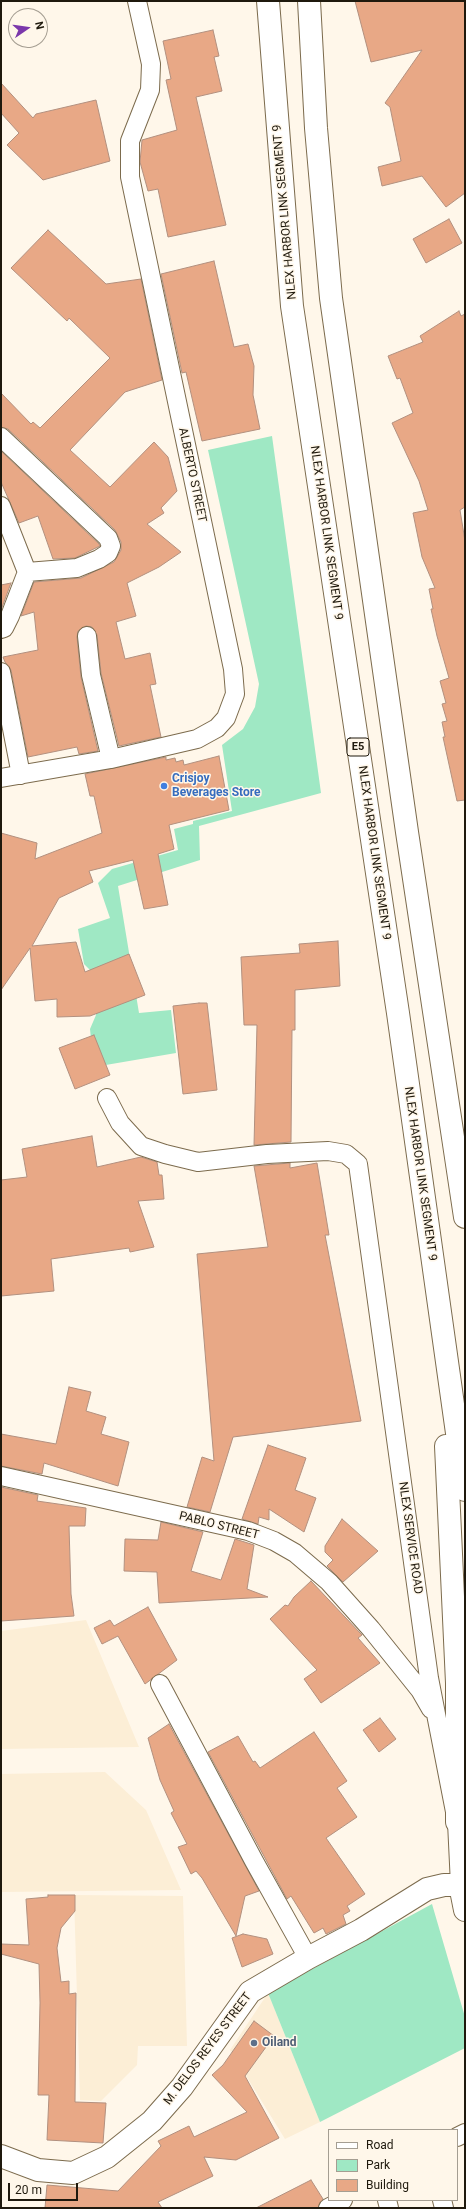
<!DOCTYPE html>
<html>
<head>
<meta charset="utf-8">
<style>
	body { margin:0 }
	#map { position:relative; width:466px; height:2209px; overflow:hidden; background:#fff7ea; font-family:Roboto,sans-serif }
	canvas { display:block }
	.frame { position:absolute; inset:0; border:2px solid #1f190d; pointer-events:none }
	.legend { position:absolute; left:328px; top:2129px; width:130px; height:72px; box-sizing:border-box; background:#fff7ea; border:1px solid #a59e92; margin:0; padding:5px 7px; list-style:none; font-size:12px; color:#1f190d }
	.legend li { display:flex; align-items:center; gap:8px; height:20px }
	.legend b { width:20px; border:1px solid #a59e92 }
	.north { position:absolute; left:8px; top:8px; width:40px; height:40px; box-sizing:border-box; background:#fff7ea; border:1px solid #a59e92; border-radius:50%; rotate:77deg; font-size:11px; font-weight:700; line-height:16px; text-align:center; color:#1f190d }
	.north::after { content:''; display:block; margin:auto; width:14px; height:18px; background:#7b37ab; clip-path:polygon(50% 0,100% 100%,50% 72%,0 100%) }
	.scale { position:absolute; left:8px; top:2183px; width:70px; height:18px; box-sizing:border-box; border:2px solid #1f190d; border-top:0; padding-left:5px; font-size:12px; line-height:14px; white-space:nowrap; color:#1f190d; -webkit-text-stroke:3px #fff7ea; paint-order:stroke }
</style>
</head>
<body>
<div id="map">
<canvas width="466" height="2209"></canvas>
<div class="frame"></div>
<ul class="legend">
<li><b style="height:5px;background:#fff"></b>Road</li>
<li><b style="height:11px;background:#9fe8c4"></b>Park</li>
<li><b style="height:11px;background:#e8a886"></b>Building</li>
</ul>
<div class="north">N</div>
<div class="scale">20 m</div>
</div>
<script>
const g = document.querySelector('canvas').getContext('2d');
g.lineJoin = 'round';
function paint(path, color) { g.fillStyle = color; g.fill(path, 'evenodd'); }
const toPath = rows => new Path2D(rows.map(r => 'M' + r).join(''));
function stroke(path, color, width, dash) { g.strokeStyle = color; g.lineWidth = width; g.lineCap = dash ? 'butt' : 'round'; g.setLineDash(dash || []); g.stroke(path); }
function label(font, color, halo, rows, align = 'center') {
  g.font = font + ' Roboto,sans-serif'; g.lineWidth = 3; g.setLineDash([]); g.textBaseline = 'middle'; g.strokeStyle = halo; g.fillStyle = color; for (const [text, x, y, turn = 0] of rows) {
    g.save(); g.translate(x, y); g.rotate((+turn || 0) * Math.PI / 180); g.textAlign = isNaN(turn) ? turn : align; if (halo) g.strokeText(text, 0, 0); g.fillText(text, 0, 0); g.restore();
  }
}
paint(toPath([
	[86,1620,139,1747,1,1749,1,1631],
	[105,1772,146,1810,181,1890,1,1892,1,1774],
	[74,1895,183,1896,187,2046,138,2046,137,2065,101,2101,80,2100],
	[268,1993,320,2122,285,2139,230,2050]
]), '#fceed6');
paint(toPath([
	[272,436,321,793,199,826,200,860,118,886,139,1013,171,1010,176,1053,94,1067,90,1029,96,1015,92,972,84,964,78,929,110,918,98,883,112,869,178,850,174,829,193,824,193,821,232,811,222,745,243,729,255,707,259,684,208,450],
	[432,1904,465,2017,465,2048,320,2122,268,1993]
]), '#9fe8c4');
const building = toPath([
	[355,1,465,1,465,193,446,207,422,176,382,186,378,167,401,161,390,107,385,103,422,50,371,62,355,1],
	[213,30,219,56,214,57,222,91,196,97,226,225,168,237,158,189,148,191,140,162,142,140,177,130,166,80,171,79,163,41,213,30],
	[1,83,33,118,36,114,96,100,110,161,43,180,7,145,19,133,1,113,1,83],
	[449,219,462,243,426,263,413,239,449,219],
	[48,230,106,284,141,279,162,380,125,392,70,450,110,487,154,442,168,457,177,491,161,508,164,513,147,524,181,552,159,567,127,583,136,616,116,622,125,659,150,653,156,684,150,685,161,737,119,746,101,673,97,635,92,627,86,626,78,631,77,637,81,677,98,751,79,754,77,747,28,757,11,670,5,662,3,657,38,650,34,612,21,616,34,582,81,578,114,562,121,550,121,542,115,530,8,429,1,427,1,393,31,424,33,422,40,428,110,358,69,318,67,321,11,268,48,230],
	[214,261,234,347,248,344,254,366,253,395,260,429,202,441,186,372,182,373,161,274,214,261],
	[459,311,461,316,465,314,465,507,460,510,465,541,465,800,457,801,443,737,445,737,442,722,447,721,442,704,446,703,440,681,449,678,437,636,431,609,433,609,429,589,435,588,422,557,413,513,428,510,419,481,392,423,413,413,400,378,397,379,388,356,423,342,420,336,459,311],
	[1,451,99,544,100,546,75,558,53,559,38,516,19,523,1,482,1,451],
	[11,583,1,610,1,585,11,583],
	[219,756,229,810,169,825,174,849,158,854,168,905,144,909,133,860,89,871,93,882,59,898,32,946,76,942,85,972,129,954,145,995,90,1016,57,1017,57,999,35,1001,30,948,1,990,1,833,37,843,35,859,102,833,94,796,90,796,85,774,166,757,166,760,175,758,176,762,183,760,184,765,219,756],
	[338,941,340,986,295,990,295,1030,292,1030,291,1142,254,1145,257,1025,244,1025,241,957,300,953,299,944,338,941],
	[199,1003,207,1003,217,1090,183,1094,173,1006,199,1003],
	[94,1035,110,1075,75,1089,59,1048,94,1035],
	[92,1136,97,1167,141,1157,157,1162,159,1175,162,1175,164,1199,138,1201,154,1247,130,1252,129,1248,51,1259,54,1291,1,1296,1,1180,27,1177,22,1149,92,1136],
	[290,1163,290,1168,317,1163,329,1235,325,1235,361,1421,233,1437,210,1512,187,1507,202,1457,214,1461,197,1254,268,1247,254,1166,290,1163],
	[69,1387,91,1392,86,1411,106,1417,101,1434,129,1442,118,1486,44,1463,42,1474,1,1466,1,1434,56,1444,69,1387],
	[268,1445,306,1458,295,1490,316,1498,304,1532,269,1509,269,1520,259,1517,258,1524,242,1519,268,1445],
	[1,1487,38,1495,37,1501,86,1508,85,1526,69,1526,71,1594,74,1616,1,1621,1,1487],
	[342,1519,378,1551,343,1582,327,1566,333,1560,325,1552,325,1546,342,1519],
	[161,1522,203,1532,191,1571,221,1580,235,1539,254,1545,247,1589,268,1597,159,1603,157,1572,124,1571,125,1539,158,1540,161,1522],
	[311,1581,362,1635,358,1638,380,1663,321,1703,304,1679,317,1670,270,1619,285,1605,288,1606,294,1597,311,1581],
	[148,1607,177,1660,145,1684,118,1636,102,1644,94,1628,110,1620,114,1626,148,1607],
	[380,1718,396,1739,379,1752,363,1730,380,1718],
	[169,1724,259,1891,245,1896,236,1936,202,1878,196,1871,191,1874,178,1847,187,1844,171,1813,174,1811,160,1780,148,1738,169,1724],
	[314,1732,347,1781,337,1788,357,1817,326,1838,365,1894,347,1906,350,1911,343,1915,346,1924,326,1934,323,1928,314,1933,291,1896,287,1899,208,1752,238,1736,253,1762,255,1761,260,1768,314,1732],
	[48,1895,75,1895,75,1911,61,1928,57,1948,61,1982,69,1981,69,1994,76,1993,75,2102,106,2103,103,2143,47,2140,49,2095,38,2095,40,2003,39,1964,1,1954,1,1944,29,1945,26,1899,48,1897,48,1895],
	[243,1934,267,1939,273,1954,242,1967,232,1938,243,1934],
	[254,2021,274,2036,245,2076,279,2138,236,2160,204,2157,213,2176,158,2202,162,2208,45,2208,47,2185,118,2191,161,2146,158,2141,189,2126,194,2137,247,2112,212,2075,223,2065,254,2021],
	[311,2180,323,2199,318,2208,256,2208,311,2180]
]);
paint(building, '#e8a886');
stroke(building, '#b2907f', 1);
const street = toPath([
	[1,437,108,538,111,546,108,553,99,559,77,568,27,572],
	[1,506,27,572,10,616,4,628,1,629],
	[87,636,91,675,111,759],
	[1,672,21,775],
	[1,778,111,759,197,739,217,728,226,718,235,694,233,669,130,177,130,141,150,90,151,64,137,1],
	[107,1098,120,1123,141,1146,165,1154,198,1162,267,1154,328,1151,346,1154,358,1164,429,1678,457,1822,460,1885],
	[1,1476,248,1531,274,1541,295,1553,329,1582,371,1629,420,1690,431,1709],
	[160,1684,254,1861,308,1958],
	[457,2137,465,2133],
	[387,2200,389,2208],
	[442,2200,444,2208],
	[328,2208,343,2200]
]);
const secondary = toPath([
	[1,2156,38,2170,73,2173,107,2157,152,2121,182,2087,250,1992,308,1958,361,1930,427,1889,444,1885,460,1885,465,1910]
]);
const highway = toPath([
	[268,1,292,306,398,1013,465,1490],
	[309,1,316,128,331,298,407,832,465,1217],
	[446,1446,457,1683,457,1822]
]);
stroke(street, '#7c6b4d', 20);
stroke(secondary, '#7c6b4d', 24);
stroke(highway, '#7c6b4d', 24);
stroke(street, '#fff', 18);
stroke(secondary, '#fff', 22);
stroke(highway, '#fff', 22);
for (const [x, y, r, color] of [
	[164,786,4,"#3f7fe0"],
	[254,2043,4,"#5c6f8a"]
]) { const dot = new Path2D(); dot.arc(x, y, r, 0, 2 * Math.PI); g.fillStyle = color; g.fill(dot); stroke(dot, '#fff7ea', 1.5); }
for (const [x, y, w] of [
	[358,747,22]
]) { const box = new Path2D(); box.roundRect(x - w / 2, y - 9, w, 18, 3); g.fillStyle = '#fff7ea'; g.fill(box); stroke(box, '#1f190d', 1); }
label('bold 11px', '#1f190d', null, [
	["E5",358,747]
]);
label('12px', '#1f190d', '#fff7ea', [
	["NLEX HARBOR LINK SEGMENT 9",285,212,-95],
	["ALBERTO STREET",192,475,78],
	["NLEX HARBOR LINK SEGMENT 9",326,533,82],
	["NLEX HARBOR LINK SEGMENT 9",374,853,82],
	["NLEX HARBOR LINK SEGMENT 9",420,1174,82],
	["PABLO STREET",219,1526,14],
	["NLEX SERVICE ROAD",410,1538,82],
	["M. DELOS REYES STREET",208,2049,-53]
]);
label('bold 12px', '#366cbe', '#fff7ea', [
	["Crisjoy",172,779],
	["Beverages Store",172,793]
], 'left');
label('bold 12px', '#4e5e75', '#fff7ea', [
	["Oiland",262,2043]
], 'left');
</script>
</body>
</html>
